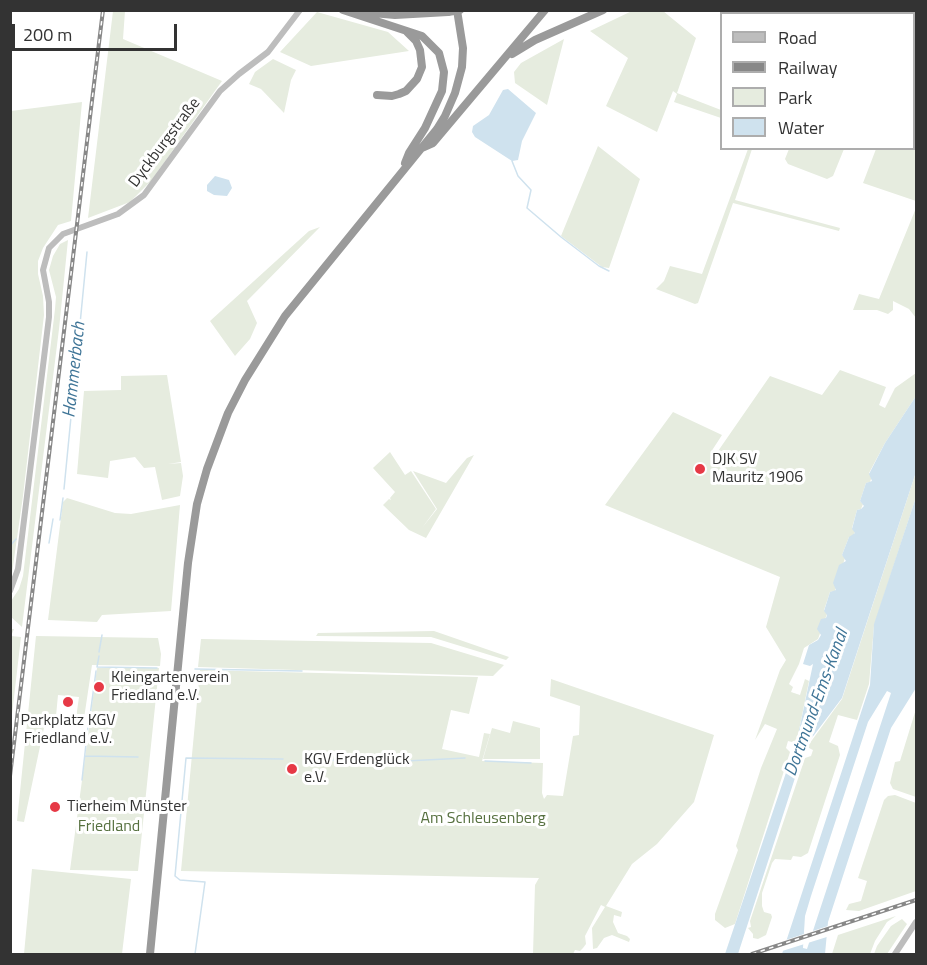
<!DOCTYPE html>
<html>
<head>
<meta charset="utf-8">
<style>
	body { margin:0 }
	#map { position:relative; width:927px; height:965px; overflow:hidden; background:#fff; font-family:"Titillium Web",sans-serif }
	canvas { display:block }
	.frame { position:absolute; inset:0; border:12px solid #333; pointer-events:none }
	.legend { position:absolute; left:720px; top:12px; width:195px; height:138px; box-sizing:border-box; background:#fff; border:2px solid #adadad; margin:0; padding:8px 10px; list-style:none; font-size:18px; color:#333 }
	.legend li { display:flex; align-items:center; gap:12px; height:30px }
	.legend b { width:30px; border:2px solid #adadad }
	.scale { position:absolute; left:12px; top:24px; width:165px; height:27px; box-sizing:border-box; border:3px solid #333; border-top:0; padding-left:8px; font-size:18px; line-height:21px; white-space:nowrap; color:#333; -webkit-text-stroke:4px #fff; paint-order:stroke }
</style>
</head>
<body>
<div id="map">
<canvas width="927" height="965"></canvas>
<div class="frame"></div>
<ul class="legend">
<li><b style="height:8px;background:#bdbdbd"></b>Road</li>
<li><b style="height:8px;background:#888"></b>Railway</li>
<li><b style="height:16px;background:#e6ecdf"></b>Park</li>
<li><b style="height:16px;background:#cfe2ee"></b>Water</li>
</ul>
<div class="scale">200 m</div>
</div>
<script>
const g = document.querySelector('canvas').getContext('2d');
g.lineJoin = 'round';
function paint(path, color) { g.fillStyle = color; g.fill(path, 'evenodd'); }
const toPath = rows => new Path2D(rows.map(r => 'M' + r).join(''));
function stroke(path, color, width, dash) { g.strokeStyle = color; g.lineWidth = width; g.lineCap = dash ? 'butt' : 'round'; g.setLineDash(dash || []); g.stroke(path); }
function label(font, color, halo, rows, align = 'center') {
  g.font = font + ' "Titillium Web",sans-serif'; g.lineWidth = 6; g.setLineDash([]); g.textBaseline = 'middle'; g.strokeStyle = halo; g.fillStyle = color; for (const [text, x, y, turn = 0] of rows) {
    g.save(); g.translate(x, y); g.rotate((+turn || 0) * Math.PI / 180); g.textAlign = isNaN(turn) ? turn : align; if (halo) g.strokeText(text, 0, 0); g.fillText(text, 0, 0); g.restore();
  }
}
paint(toPath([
	[634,10,663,11,696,38,677,93,721,110,721,118,674,102,677,94,673,91,657,132,606,106,628,58,590,31],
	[113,11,125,11,123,39,222,81,151,181,130,202,88,218],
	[317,12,388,32,409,51,311,66,280,52],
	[564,39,547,105,515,83,514,72,521,63],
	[273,59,296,70,291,80,284,113,261,89,249,84,255,72],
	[914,89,916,91,916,201,863,183,876,149,914,148],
	[82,102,71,221,58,225,43,248,38,261,38,274,43,296,44,315,23,496,11,580,11,111],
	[598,146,640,179,609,268,602,267,561,236],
	[748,149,752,149,735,200,840,228,839,231,733,203,698,303,695,304,656,289,664,281,670,266,702,274],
	[789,149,790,148,844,149,833,176,827,179,788,164,785,159],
	[916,208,916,318,909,309,893,301,893,310,888,314,877,310,853,310,859,294,879,299],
	[320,227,247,301,257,323,250,339,235,356,210,321,309,231],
	[68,240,59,329,22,627,11,617,11,601,19,589,23,576,55,309,56,297,49,270,53,256,60,244],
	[840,370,886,387,879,405,885,408,895,388,916,373,916,396,885,443,869,473,872,476,870,482,866,483,860,501,863,504,861,509,857,510,852,528,855,532,853,537,849,537,842,555,845,558,843,564,835,591,830,592,824,610,827,614,818,639,804,648,799,664,789,684,793,687,791,692,800,695,805,679,809,681,797,740,796,743,788,741,786,748,790,752,735,924,725,928,715,920,715,914,738,850,736,846,761,768,777,729,765,724,755,740,780,670,786,660,766,627,780,577,605,505,673,412,722,435,711,452,716,454,770,376,822,395],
	[167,375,181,462,168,464,181,463,183,476,180,496,162,500,155,467,144,468,135,457,110,461,108,478,77,474,84,391,121,390,121,376],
	[390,452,405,475,411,471,436,509,422,528,437,509,413,471,446,483,467,458,474,455,426,538,409,530,383,505,389,499,391,500,390,498,395,492,373,468],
	[916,472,916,497,874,626,869,684,857,720,838,715,829,742,838,746,840,755,808,853,801,857,793,856,791,860,775,859,772,863,762,893,762,906,764,912,771,914,772,917,766,935,758,939,753,938,753,934,748,928,751,927,750,921,805,758,811,756,813,750,807,747,842,699],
	[67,498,115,513,131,514,180,505,171,611,102,615,97,622,48,620,63,502],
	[11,629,14,629,11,636,21,637,11,723],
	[434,631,509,657,506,660,431,637,316,636,318,633],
	[36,636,158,638,161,654,160,666,92,665,83,725,45,723,24,822,17,821],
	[58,695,79,697,76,718,56,716],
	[201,639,431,643,504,665,493,676,198,667],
	[97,668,159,668,138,871,70,870],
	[200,670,478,677,469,714,451,710,442,749,479,757,484,733,490,734,482,761,543,763,542,793,544,799,547,795,563,796,573,736,579,735,580,706,550,696,551,679,714,735,694,802,657,844,632,864,606,906,622,912,621,917,614,915,613,922,618,933,627,936,630,939,629,942,612,935,604,938,597,948,593,949,592,928,605,907,601,905,585,936,586,944,583,948,580,951,575,950,573,954,533,954,535,885,539,878,181,871],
	[916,709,916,797,893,789,890,783,895,762,900,761],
	[513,721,540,728,540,759,483,759,492,728,510,733],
	[895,795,916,803,916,891,859,911,846,910,849,904,861,901,867,881,858,878,884,800,888,796],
	[32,869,131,879,122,954,24,954],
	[896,916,887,922,875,941,870,954,832,954,838,935],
	[902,919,907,924,887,954,874,954,877,946,891,926]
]), '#e6ecdf');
paint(toPath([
	[508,89,536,113,522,141,518,160,512,161,475,137,472,132,473,126,489,115,503,90],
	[215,176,229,180,232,188,227,196,214,195,207,191,207,185],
	[916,396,916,472,842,698,805,747,738,954,725,954,797,740,813,664,810,666,803,664,809,645,818,640,821,635,817,629,821,619,826,618,827,615,824,611,830,592,836,590,833,583,839,565,846,561,842,555,849,537,855,533,852,529,857,510,861,509,864,506,860,501,866,483,872,481,869,474,885,443],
	[916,497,916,688,891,728,828,922,825,954,782,954,870,685,874,624],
	[887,691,891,693,807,949,803,948,805,916,811,896,868,722]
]), '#cfe2ee');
paint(toPath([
	[831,925,830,936,779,952,783,941,807,933,806,943,810,932]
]), '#fff');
stroke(toPath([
	[512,161,518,176,531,190,527,208,561,237,599,266,609,271],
	[64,489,87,252],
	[60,520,63,498],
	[49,543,53,519],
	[10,546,16,539],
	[99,652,102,635],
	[97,667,157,668],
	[97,667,99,656],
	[195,669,302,671],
	[48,719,84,725],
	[89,723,96,671],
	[85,756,138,757],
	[311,760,399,761],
	[406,761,465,758],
	[485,761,531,763],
	[82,780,88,726],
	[195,954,205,882,180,880,175,876,186,758,283,759]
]), '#cfe2ee', 1.5);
stroke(toPath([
	[10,591,18,569,49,317,49,302,43,270,49,248,63,234,118,214,144,195,220,91,239,74,268,52,300,10],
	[895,954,916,922]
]), '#bdbdbd', 6);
stroke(toPath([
	[343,10,422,36,439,53,444,72,442,91,425,128,409,153,405,163],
	[361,12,395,15,448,12],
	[512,54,535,40,603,10],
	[377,95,392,96,399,94,406,91,417,79,422,67,420,50,416,41,407,32],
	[424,147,433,143,545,10],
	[150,954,188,563,197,504,207,469,228,413,245,380,285,316,437,129,445,116,455,93,462,67,463,48,457,10]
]), '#9a9a9a', 8);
const rail = toPath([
	[10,776,103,10],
	[752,954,916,900]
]);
stroke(rail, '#888', 4);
stroke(rail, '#fff', 1.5, [4.5]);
stroke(toPath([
	[448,12,460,10]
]), '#9a9a9a', 8);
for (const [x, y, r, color] of [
	[700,469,6,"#e63946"],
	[99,687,6,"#e63946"],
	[68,702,6,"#e63946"],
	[292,769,6,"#e63946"],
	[55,807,6,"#e63946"]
]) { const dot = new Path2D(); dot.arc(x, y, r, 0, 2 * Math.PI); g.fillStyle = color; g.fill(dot); stroke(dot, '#fff', 2); }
label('16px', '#333', '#fff', [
	["Dyckburgstraße",165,143,-53]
]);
label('16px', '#333', '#fff', [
	["DJK SV",712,460],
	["Mauritz 1906",712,478],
	["Kleingartenverein",111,678],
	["Friedland e.V.",111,696],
	["Parkplatz KGV",68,721,"center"],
	["Friedland e.V.",68,739,"center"],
	["KGV Erdenglück",304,760],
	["e.V.",304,778],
	["Tierheim Münster",67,807]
], 'left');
label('16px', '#56703f', '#fff', [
	["Am Schleusenberg",483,819],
	["Friedland",109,827]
]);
label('italic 18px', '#3f7597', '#fff', [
	["Hammerbach",75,370,-84],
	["Dortmund-Ems-Kanal",817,703,-70]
]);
</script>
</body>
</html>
